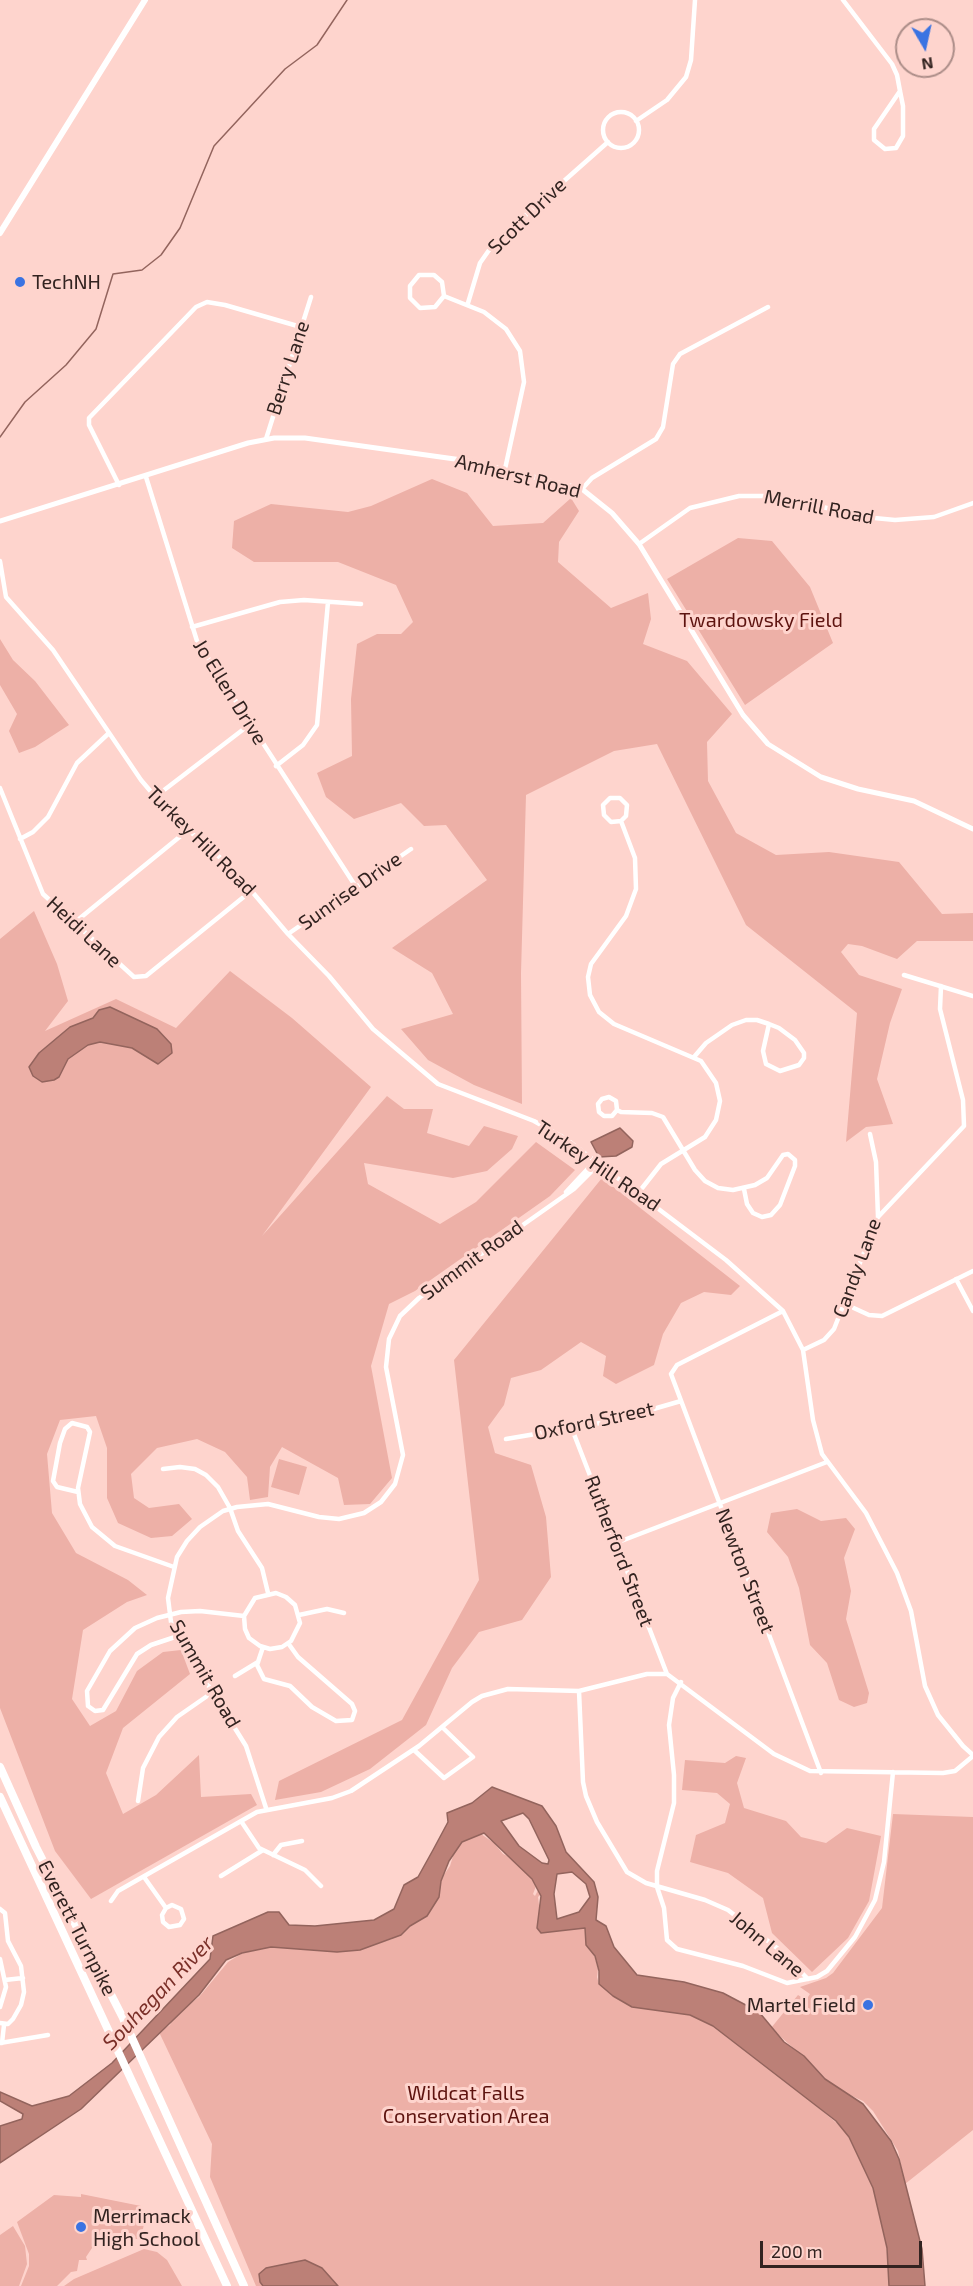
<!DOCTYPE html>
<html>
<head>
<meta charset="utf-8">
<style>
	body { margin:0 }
	#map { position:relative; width:973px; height:2286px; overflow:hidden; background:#fed4cd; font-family:"Exo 2",sans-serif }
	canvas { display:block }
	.north { position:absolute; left:895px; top:18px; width:60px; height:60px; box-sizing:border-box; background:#fed4cd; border:2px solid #ac8d88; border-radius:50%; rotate:171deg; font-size:16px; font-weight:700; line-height:24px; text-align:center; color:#322320 }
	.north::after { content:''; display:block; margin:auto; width:21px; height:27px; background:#3a73e2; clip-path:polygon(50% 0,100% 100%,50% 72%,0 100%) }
	.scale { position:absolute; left:760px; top:2241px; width:162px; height:27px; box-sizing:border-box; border:3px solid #322320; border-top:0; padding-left:8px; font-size:18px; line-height:21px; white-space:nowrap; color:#322320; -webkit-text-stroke:4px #fed4cd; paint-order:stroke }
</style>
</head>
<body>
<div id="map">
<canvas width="973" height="2286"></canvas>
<div class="north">N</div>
<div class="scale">200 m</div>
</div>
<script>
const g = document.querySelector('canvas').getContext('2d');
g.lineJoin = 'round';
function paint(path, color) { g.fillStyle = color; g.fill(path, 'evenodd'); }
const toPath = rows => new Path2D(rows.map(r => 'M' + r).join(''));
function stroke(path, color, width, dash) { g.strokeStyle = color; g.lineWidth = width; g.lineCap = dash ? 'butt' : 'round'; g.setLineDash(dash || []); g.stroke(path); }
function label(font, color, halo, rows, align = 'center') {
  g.font = font + ' "Exo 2",sans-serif'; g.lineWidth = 6; g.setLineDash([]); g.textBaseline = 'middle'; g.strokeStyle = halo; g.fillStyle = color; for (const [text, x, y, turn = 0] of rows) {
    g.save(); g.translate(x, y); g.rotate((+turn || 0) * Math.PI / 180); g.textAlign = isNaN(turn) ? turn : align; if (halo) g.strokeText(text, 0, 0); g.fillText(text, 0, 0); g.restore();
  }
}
paint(toPath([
	[432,479,467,493,493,526,543,523,571,498,579,511,559,542,558,562,611,608,648,593,651,619,643,644,687,661,732,714,707,742,708,781,736,833,776,855,829,852,899,862,942,914,973,913,973,941,917,941,897,959,862,946,848,944,841,952,859,975,902,989,890,1023,877,1079,893,1124,866,1127,846,1142,857,1013,746,925,657,744,614,751,526,795,521,973,522,1104,474,1085,428,1060,401,1029,453,1014,432,973,392,948,487,880,446,825,424,826,401,803,354,819,326,797,317,773,352,756,351,699,357,644,377,634,401,634,413,622,396,585,338,562,254,562,232,548,234,521,271,504,348,512,371,506],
	[738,538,772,541,810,587,833,643,745,705,667,579],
	[0,639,13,660,35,681,69,725,35,747,19,753,9,731,17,714,0,685],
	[34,911,57,964,68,1001,45,1031,116,999,176,1028,230,971,292,1018,371,1087,262,1236,387,1096,404,1109,433,1109,427,1133,469,1146,484,1126,518,1136,512,1149,487,1171,453,1178,364,1163,368,1184,440,1224,476,1202,536,1142,575,1170,550,1196,415,1291,389,1304,371,1366,392,1478,370,1504,344,1505,338,1478,282,1447,270,1467,268,1497,250,1500,247,1477,225,1452,197,1439,157,1448,131,1474,134,1498,149,1508,179,1504,192,1519,172,1536,151,1538,118,1523,107,1498,107,1448,96,1416,60,1420,47,1454,52,1513,76,1553,128,1580,147,1595,127,1602,83,1630,72,1699,90,1726,116,1711,137,1671,163,1652,181,1650,190,1674,123,1728,106,1773,123,1814,156,1795,199,1755,201,1797,251,1794,257,1805,91,1899,55,1851,0,1708,0,939],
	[602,1178,740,1286,731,1295,704,1292,681,1303,663,1334,654,1365,616,1384,603,1376,606,1356,581,1342,541,1370,511,1378,504,1405,488,1427,495,1453,531,1465,546,1517,551,1577,522,1620,479,1632,452,1668,426,1725,370,1769,321,1792,275,1800,279,1781,402,1720,479,1580,454,1360],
	[279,1459,307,1467,299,1495,271,1487],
	[797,1509,821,1521,846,1518,855,1529,844,1558,851,1591,846,1619,869,1693,867,1703,854,1707,839,1700,827,1663,810,1645,799,1588,788,1557,767,1532,771,1513],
	[736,1756,746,1758,737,1783,744,1808,786,1821,801,1837,826,1843,847,1828,881,1836,869,1901,848,1938,812,1972,772,1933,763,1898,728,1873,690,1862,696,1835,725,1823,730,1804,717,1793,682,1790,685,1760,725,1763],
	[893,1814,973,1817,973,2130,905,2184,898,2151,873,2111,863,2101,830,2086,811,2064,771,2028,798,1995,806,2000,810,1994,800,1987,826,1978,833,1973,882,1908],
	[475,1833,481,1834,494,1843,503,1854,516,1860,528,1874,536,1886,533,1894,535,1896,538,1890,541,1894,538,1897,539,1905,553,1932,584,1927,587,1929,598,1969,597,1977,599,1984,683,2010,712,2023,729,2039,760,2059,845,2130,858,2150,875,2189,890,2247,890,2286,256,2286,210,2177,212,2144,159,2032,170,2025,174,2016,199,1997,228,1962,246,1951,269,1945,363,1948,392,1939,439,1895,439,1882,450,1866,454,1853,461,1840],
	[81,2194,141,2206,144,2224,141,2239,135,2239,134,2235,114,2233,96,2242,86,2257,87,2260,79,2260,77,2271,71,2272,57,2286,21,2286,29,2266,29,2254,17,2222,54,2195,81,2197],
	[13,2226,25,2246,27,2264,19,2286,0,2286,0,2235],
	[144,2249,157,2252,167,2260,182,2286,64,2286,74,2279]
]), '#edb0a7');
const water = toPath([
	[110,1007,157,1029,171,1044,172,1053,158,1064,132,1048,100,1042,88,1045,68,1059,59,1077,54,1080,42,1082,33,1076,29,1067,39,1053,70,1027,93,1018,99,1010,110,1007],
	[620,1128,633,1141,632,1147,616,1156,599,1157,591,1142,620,1128],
	[492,1787,542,1806,556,1826,566,1852,594,1882,598,1897,596,1920,606,1926,614,1947,637,1975,684,1982,723,1993,759,2012,784,2042,804,2056,825,2079,863,2104,891,2141,899,2159,922,2249,925,2286,889,2286,887,2248,873,2188,849,2137,836,2121,713,2026,690,2015,632,2007,613,1996,599,1984,599,1971,595,1956,586,1945,585,1928,541,1933,537,1928,541,1896,532,1879,484,1833,462,1842,449,1861,441,1881,439,1897,427,1916,410,1926,401,1935,360,1950,337,1952,271,1947,242,1953,226,1960,199,1995,81,2109,0,2163,0,2126,22,2119,23,2114,0,2101,0,2092,32,2106,69,2096,112,2063,210,1959,213,1936,268,1912,279,1912,289,1925,315,1926,374,1920,394,1909,404,1885,418,1877,433,1850,448,1822,447,1813,472,1803,492,1787],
	[523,1813,529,1819,549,1860,548,1864,542,1863,519,1846,501,1821,523,1813],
	[572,1872,586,1884,590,1897,579,1912,557,1919,554,1894,557,1874,572,1872],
	[305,2260,322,2268,338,2286,263,2286,260,2282,259,2274,266,2268,305,2260]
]);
paint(water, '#bc8077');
stroke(water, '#93645d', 1.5);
stroke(toPath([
	[0,437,25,402,66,365,96,329,113,274,142,270,161,255,180,228,214,146,285,69,317,45,347,0]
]), '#93645d', 1.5);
stroke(toPath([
	[843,0,892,64,897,75,900,91,903,106,903,136,896,148,885,149,874,140,874,129,900,91],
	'603 130a18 18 0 1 1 36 0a18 18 0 1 1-36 0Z',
	[636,121,667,100,686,77,691,60,695,0],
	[444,296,442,282,434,275,419,275,410,286,410,298,420,308,435,307,444,296,484,312,506,329,520,351,524,382,505,469],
	[468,303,480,263,494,243,608,142],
	[266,439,311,297],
	[146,477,197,641,356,887],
	[119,485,89,425,89,418,196,307,207,302,225,305,301,327],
	[582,489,592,478,656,439,663,427,673,364,680,354,768,307],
	[639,544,690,508,739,496,777,496,864,517,895,520,934,517,973,503],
	[0,561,6,597,53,650,141,780,169,813,232,868,288,934,329,976,373,1029,438,1084,534,1121,566,1139,726,1260,783,1311,803,1350,813,1420,822,1454,866,1513,897,1573,911,1611,925,1686,938,1715,963,1746,973,1755],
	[192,627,280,602,304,600,361,604],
	[276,766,303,745,317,725,328,602],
	[0,788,43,894,134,977,146,976,251,891],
	[155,797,249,725],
	[621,821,611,822,604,815,603,805,610,798,620,798,627,805,626,816,621,821,635,858,636,889,626,916,591,964,588,977,590,995,599,1012,614,1024,701,1061,716,1083,720,1101,716,1120,705,1137,661,1164,639,1192],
	[20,839,33,832,48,817,77,763,109,733],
	[74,923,188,830],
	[288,934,411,849],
	[904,975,973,996],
	[694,1057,706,1043,732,1025,746,1020,757,1020,769,1024,779,1028,795,1040,804,1053,804,1058,799,1065,780,1071,766,1064,763,1051,769,1024],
	[617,1110,612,1116,604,1116,599,1112,598,1104,602,1099,609,1097,616,1101,617,1110,621,1112,652,1113,663,1117,695,1170,705,1181,718,1188,733,1190,755,1185,767,1178,783,1155,788,1154,795,1160,795,1166,780,1205,771,1215,762,1217,753,1213,747,1204,744,1189],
	[566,1192,595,1161],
	[878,1217,964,1126,963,1100,940,1009,941,986],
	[956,1279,973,1311],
	[845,1304,869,1315,882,1316,973,1271],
	[783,1311,677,1365,671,1374,821,1773],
	[803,1350,824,1340,834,1329,878,1217,876,1162,870,1134],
	[572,1429,667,1674],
	[506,1439,612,1421,681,1401],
	[163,1469,180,1467,195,1469,206,1475,218,1487,230,1508,238,1531,262,1568,268,1593],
	[78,1492,57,1487,53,1481,60,1443,65,1429,72,1423,87,1427,90,1432,78,1488,80,1504,92,1527,115,1546,174,1567],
	[616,1543,827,1462],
	[299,1615,327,1609,344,1613],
	[178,1636,151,1645,137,1654,103,1710,95,1711,88,1706,87,1691,110,1651,135,1628,157,1618,181,1612,200,1611,244,1616,245,1629,249,1638,260,1646,270,1649,282,1647,291,1641,300,1623,295,1605,286,1597,276,1593,255,1598,244,1616],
	[263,1647,257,1665,264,1679,290,1686,312,1707,336,1721,352,1720,355,1711,352,1704,298,1657,288,1643],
	[235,1676,258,1662],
	[681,1682,673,1698,669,1725,674,1775,674,1803,657,1871,657,1887,664,1908,667,1940,677,1949,743,1966,787,1983,817,1977,827,1971,855,1937,875,1900,884,1862,893,1772],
	[579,1691,583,1782,586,1796,597,1822,627,1872,646,1883,705,1900,728,1910,777,1948,808,1979],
	[414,1750,444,1778,473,1757,442,1727],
	[138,1801,143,1768,159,1737,177,1717,213,1692],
	[266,1808,246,1746,193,1661,171,1622,168,1598,177,1557,187,1541,200,1527,223,1511,237,1507,268,1504,319,1517,339,1519,364,1513,381,1502,395,1484,403,1455,386,1367,389,1339,400,1316,419,1298,574,1189,593,1170,595,1161],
	[241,1821,259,1848,305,1870,321,1886],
	[273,1855,281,1845,302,1841],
	[221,1876,263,1850],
	[144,1877,166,1908,162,1915,163,1922,169,1927,180,1925,184,1919,181,1909,172,1905,166,1908],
	[111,1901,118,1891,257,1812,332,1798,351,1791,419,1746,472,1702,482,1696,508,1689,579,1691,647,1674,667,1674,774,1754,810,1771,943,1773,955,1771,973,1756],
	[0,1909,5,1913,8,1941,21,1966,24,1992,21,2005,13,2019,8,2024,0,2023],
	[0,1959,6,1987,0,2007],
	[5,1980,23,1978],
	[0,2043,48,2035],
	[2,2043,4,2025]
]), '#fff', 4.5);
stroke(toPath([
	[0,521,248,443,274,438,305,438,469,461,582,489,612,513,639,544,743,715,768,744,821,777,858,789,914,801,973,829]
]), '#fff', 5);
stroke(toPath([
	[0,233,145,0]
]), '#fff', 6);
stroke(toPath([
	[0,1767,36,1847,123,2018,244,2286],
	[0,1797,227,2286]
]), '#fff', 8);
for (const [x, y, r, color] of [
	[20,282,6,"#3a73e2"],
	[868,2005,6,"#3a73e2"],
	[81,2227,6,"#3a73e2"]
]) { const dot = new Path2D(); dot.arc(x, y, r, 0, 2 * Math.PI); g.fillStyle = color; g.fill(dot); stroke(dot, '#fed4cd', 2); }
label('20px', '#322320', '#fed4cd', [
	["Scott Drive",527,216,-44],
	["Berry Lane",288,368,-72],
	["Amherst Road",518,476,14],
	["Merrill Road",819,507,11],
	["Jo Ellen Drive",230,692,58],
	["Turkey Hill Road",201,841,45],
	["Sunrise Drive",350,891,-35],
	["Heidi Lane",84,932,43],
	["Turkey Hill Road",598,1166,34],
	["Summit Road",472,1260,-36],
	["Candy Lane",857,1268,-70],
	["Oxford Street",594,1421,-12],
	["Rutherford Street",619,1551,69],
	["Newton Street",745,1571,69],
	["Summit Road",205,1674,60],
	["Everett Turnpike",77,1928,63],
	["John Lane",767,1944,40]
]);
label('20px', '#322320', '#fed4cd', [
	["TechNH",32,282],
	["Martel Field",856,2005,"right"],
	["Merrimack",93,2216],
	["High School",93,2239]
], 'left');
label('20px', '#5d130f', '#fed4cd', [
	["Twardowsky Field",761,620],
	["Wildcat Falls",466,2093],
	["Conservation Area",466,2116]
]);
label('italic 21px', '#7a2f28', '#fed4cd', [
	["Souhegan River",158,1993,-46]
]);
</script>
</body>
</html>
